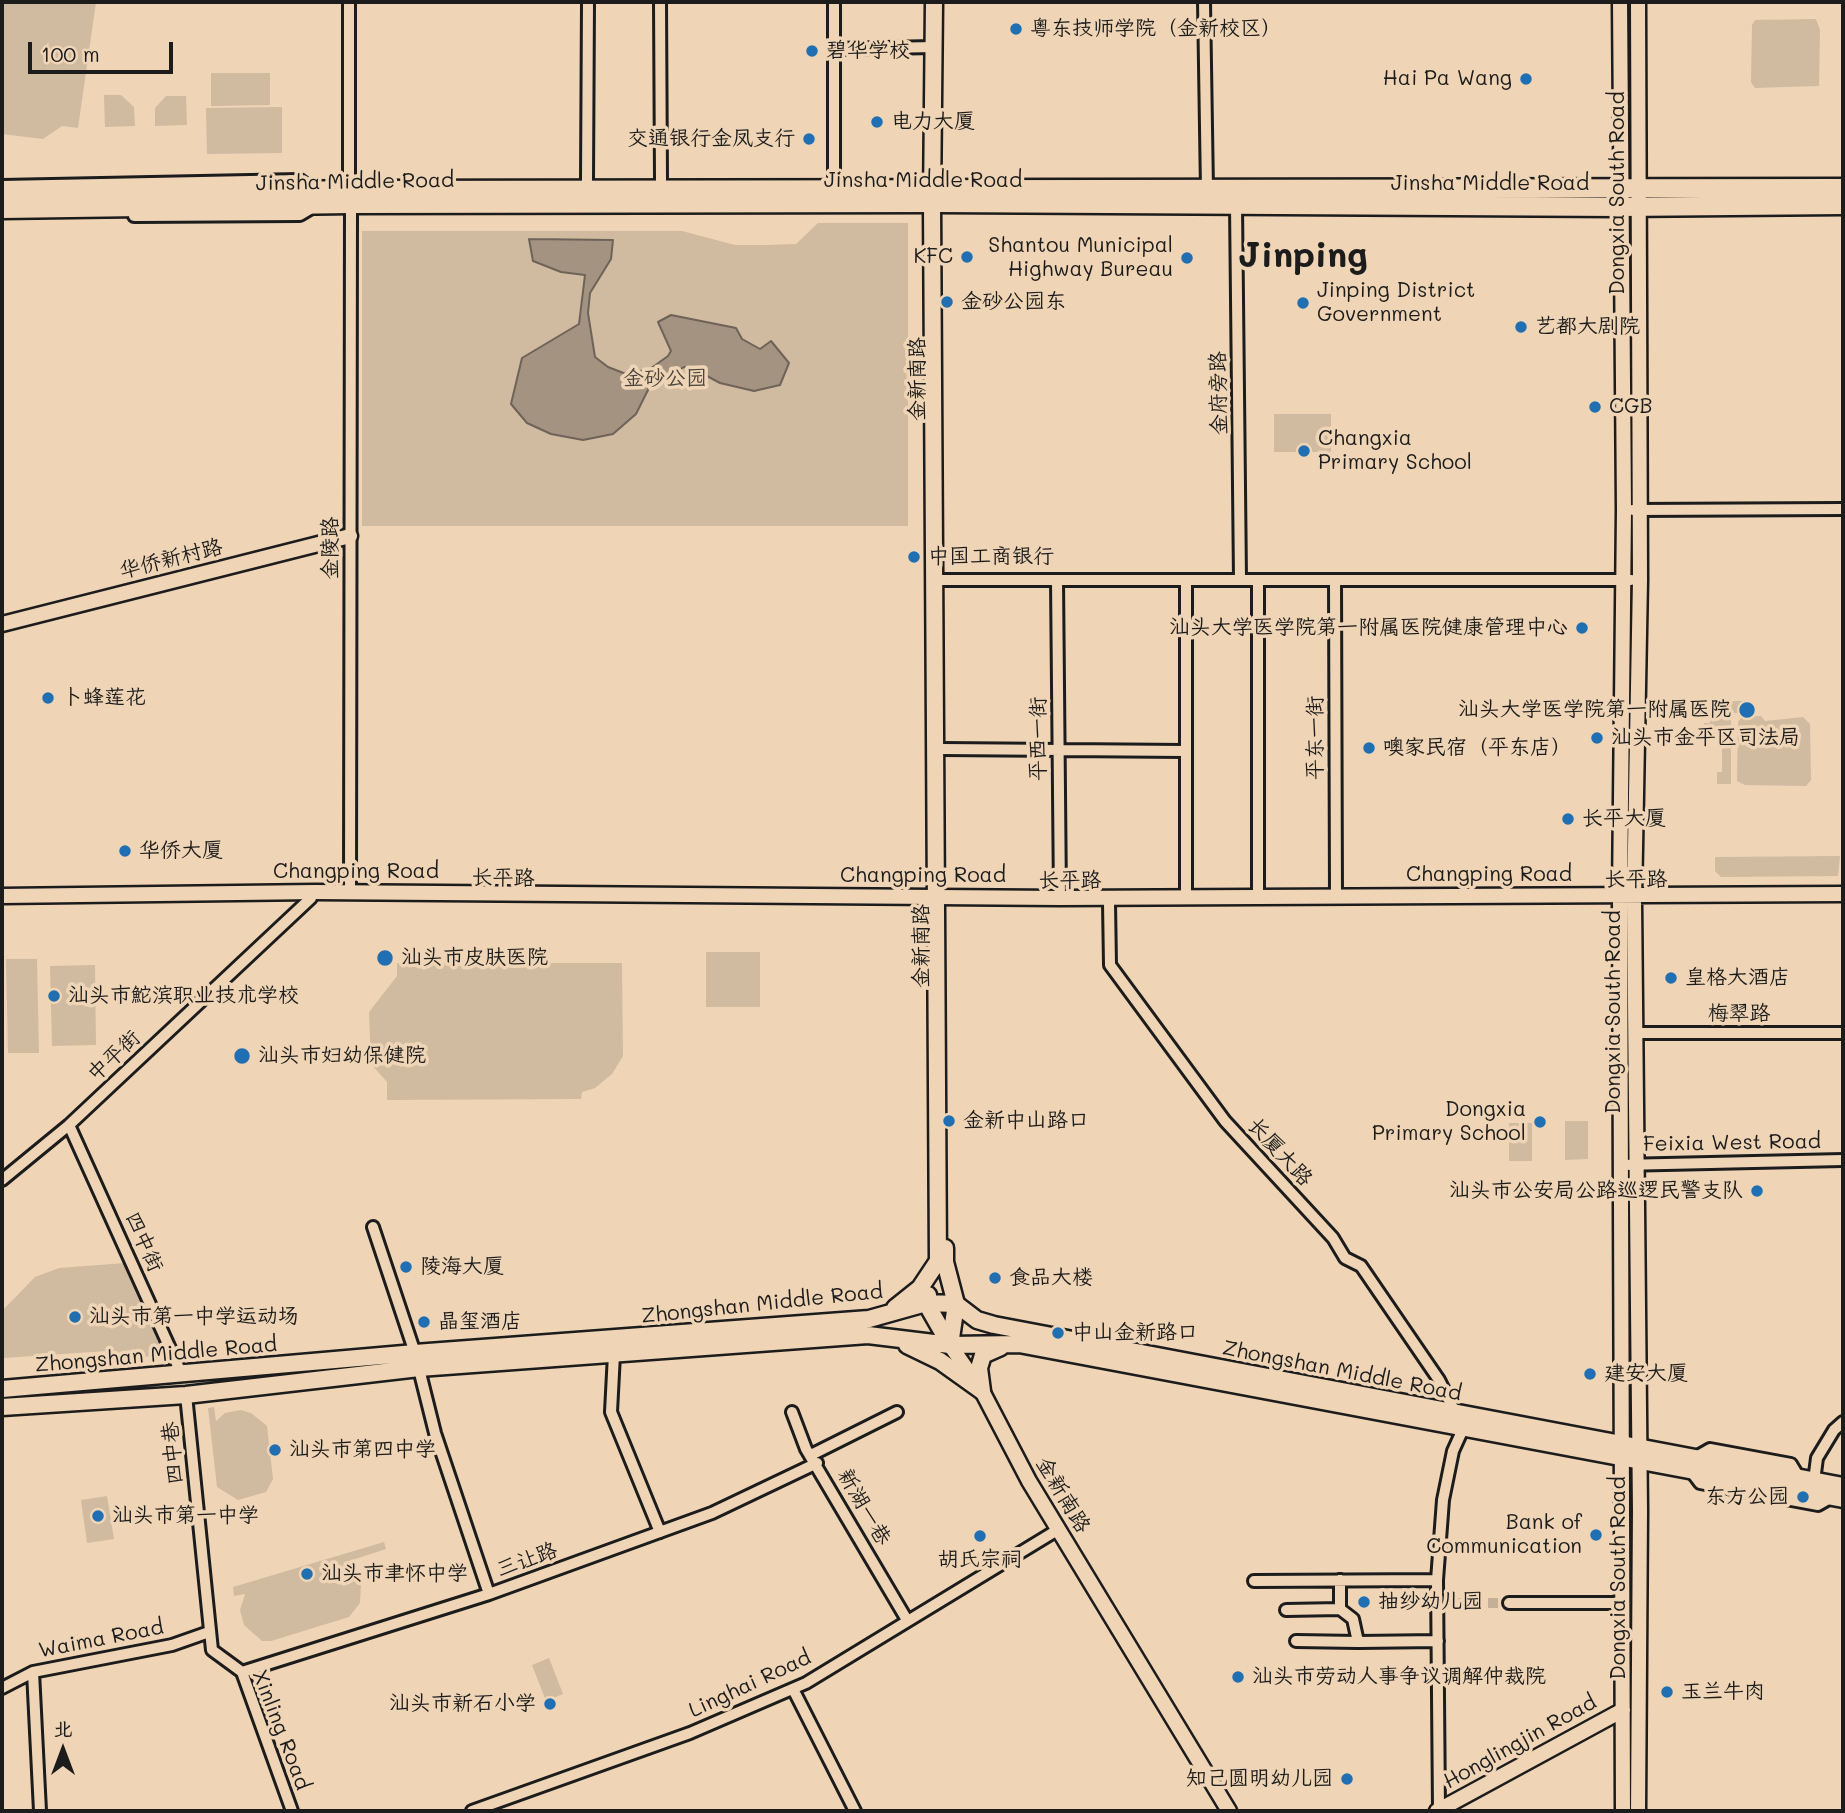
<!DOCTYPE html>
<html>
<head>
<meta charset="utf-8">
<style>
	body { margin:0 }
	#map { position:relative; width:1845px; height:1813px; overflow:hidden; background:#efd5b6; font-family:Mali,"LXGW WenKai TC",sans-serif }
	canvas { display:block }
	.frame { position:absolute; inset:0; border:4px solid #1c1c1c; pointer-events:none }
	.north { position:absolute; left:28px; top:1715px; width:70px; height:70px; -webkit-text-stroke:5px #efd5b6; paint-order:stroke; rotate:0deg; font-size:19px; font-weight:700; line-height:28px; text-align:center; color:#1c1c1c }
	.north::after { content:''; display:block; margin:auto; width:24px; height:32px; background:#1c1c1c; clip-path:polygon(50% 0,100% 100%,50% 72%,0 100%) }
	.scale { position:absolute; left:28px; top:42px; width:145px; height:32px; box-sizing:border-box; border:4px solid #1c1c1c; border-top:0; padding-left:9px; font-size:21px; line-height:24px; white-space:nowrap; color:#1c1c1c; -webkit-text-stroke:5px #efd5b6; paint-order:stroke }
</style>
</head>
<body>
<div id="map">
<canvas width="1845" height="1813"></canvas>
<div class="frame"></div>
<div class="north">北</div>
<div class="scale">100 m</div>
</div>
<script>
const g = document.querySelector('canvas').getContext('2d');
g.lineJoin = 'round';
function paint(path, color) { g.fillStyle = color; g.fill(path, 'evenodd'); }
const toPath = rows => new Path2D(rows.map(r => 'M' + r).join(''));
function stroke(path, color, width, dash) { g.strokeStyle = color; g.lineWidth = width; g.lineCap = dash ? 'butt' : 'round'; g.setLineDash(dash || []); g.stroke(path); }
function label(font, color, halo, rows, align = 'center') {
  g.font = font + ' Mali,"LXGW WenKai TC",sans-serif'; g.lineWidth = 7; g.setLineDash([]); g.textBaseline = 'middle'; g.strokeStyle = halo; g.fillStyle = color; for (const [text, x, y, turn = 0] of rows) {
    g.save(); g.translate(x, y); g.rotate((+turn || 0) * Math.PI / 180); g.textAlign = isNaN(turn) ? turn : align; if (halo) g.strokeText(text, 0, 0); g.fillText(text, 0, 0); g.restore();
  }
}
paint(toPath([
	[2,2,96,2,78,128,62,126,43,139,2,134],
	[1816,19,1820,30,1819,86,1755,88,1751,82,1752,25,1755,20],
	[211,73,270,73,270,105,211,106],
	[104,95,121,95,134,107,135,126,105,127],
	[166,96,186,96,187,125,155,126,155,108],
	[282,107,282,153,207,154,206,108],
	[818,223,908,223,908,526,362,526,362,231,682,231,735,245,765,245,796,244],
	[1274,414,1331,414,1331,452,1274,452],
	[1711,701,1744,701,1744,713,1731,713,1731,784,1717,784,1717,772,1722,772,1722,730,1704,729,1704,723,1710,723],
	[1761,716,1765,721,1803,717,1810,724,1811,780,1806,786,1745,785,1737,781,1738,722,1742,717],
	[1840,856,1838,876,1721,877,1715,871,1715,857],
	[706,952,760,952,760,1007,706,1007],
	[6,959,37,959,39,1053,8,1053],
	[397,963,622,963,623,1056,612,1074,595,1088,582,1092,581,1099,387,1100,387,1082,371,1064,369,1012,397,976],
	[95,965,96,1045,52,1046,50,966],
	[1565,1121,1588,1121,1588,1159,1565,1160],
	[1509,1123,1532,1123,1532,1161,1509,1161],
	[125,1263,164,1355,109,1360,107,1351,4,1358,2,1311,35,1277,59,1268],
	[214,1407,216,1421,225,1413,241,1410,251,1413,267,1426,273,1479,266,1492,238,1500,217,1487,208,1408],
	[107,1496,114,1539,87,1543,81,1500],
	[384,1542,386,1549,343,1563,354,1568,361,1584,360,1603,349,1617,271,1641,262,1641,244,1625,240,1610,245,1594,234,1596,233,1587],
	[549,1658,563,1694,546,1701,532,1665]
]), '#d0baa0');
const water = toPath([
	[529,239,613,240,611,259,590,293,588,313,595,357,608,367,626,374,650,369,668,356,671,351,658,322,671,315,736,328,742,339,760,349,771,341,789,363,780,385,754,391,720,383,692,368,684,367,649,388,636,414,613,434,583,440,551,434,527,423,511,404,522,358,579,324,585,275,561,272,533,261,529,239]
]);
paint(water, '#a49380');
stroke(water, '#6e6358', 2);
stroke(toPath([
	[1443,1603,1509,1603]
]), '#c5b097', 10, [10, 5]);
const minor = toPath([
	[349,2,349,190],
	[660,2,661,180],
	[1204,2,1207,190],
	[834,49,934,47],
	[587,180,588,2],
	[834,181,834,2],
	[2,186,300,180,312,189],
	[1236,205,1240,580],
	[134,216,300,215,315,206],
	[1633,510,1843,509],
	[940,580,1631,580],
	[1057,580,1060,898],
	[1186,580,1186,897],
	[1258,580,1258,897],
	[1335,580,1336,897],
	[941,749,1185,751],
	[350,892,351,204],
	[1109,903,1110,965,1225,1121,1333,1238,1345,1258,1361,1266,1439,1380,1456,1414],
	[1635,1033,1843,1033],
	[69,1125,182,1375],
	[1621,1165,1843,1160],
	[2,1180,69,1125,311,898],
	[373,1227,415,1353,435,1433,489,1594],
	[614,1354,611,1412,660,1532],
	[186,1395,212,1650,242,1672,292,1811],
	[792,1412,806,1449,907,1620],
	[811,1455,897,1412],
	[1696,1457,1710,1449,1791,1464,1800,1479],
	[1691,1471,1700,1483,1818,1505,1832,1497],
	[1814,1481,1817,1458,1834,1430,1843,1422],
	[1340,1580,1340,1609,1353,1619,1358,1642,1438,1641],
	[1254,1581,1437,1580],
	[1509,1603,1623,1603],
	[1286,1610,1340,1609],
	[1296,1641,1358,1642],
	[33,1672,40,1811],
	[242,1672,489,1594,712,1513,817,1463],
	[2,1688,33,1672,172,1645,209,1632],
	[793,1689,855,1811],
	[1439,1810,1437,1580,1443,1500,1453,1451,1463,1429],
	[472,1811,690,1733,806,1683,1059,1529]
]);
const tertiary = toPath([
	[1620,2,1624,510,1620,895,1623,1811],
	[1638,2,1640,580,1634,901,1640,1511,1638,1811],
	[2,624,350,536],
	[2,896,315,892,1060,898,1843,894],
	[950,1345,982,1391,1029,1481,1229,1811],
	[1437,1811,1623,1710]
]);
const secondary = toPath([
	[945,1248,945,1262,956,1304,950,1345],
	[928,1295,926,1303,950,1345],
	[895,1308,920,1288,938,1261,932,203,934,2],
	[907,1345,940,1361,982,1391],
	[2,1389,415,1353,869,1319,926,1303,956,1304,977,1320,994,1325,1843,1486],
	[982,1391,979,1368,983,1355,1001,1347],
	[2,1407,186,1395,419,1368,868,1335,950,1345,1019,1344,1843,1499]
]);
const primary = toPath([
	[2,196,349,190,1843,188],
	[2,209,351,204,938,203,1620,207,1843,205]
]);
stroke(minor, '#1c1c1c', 16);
stroke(tertiary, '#1c1c1c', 19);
stroke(secondary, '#1c1c1c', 21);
stroke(primary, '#1c1c1c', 23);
stroke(minor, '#efd5b6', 10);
stroke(tertiary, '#efd5b6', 14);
stroke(secondary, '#efd5b6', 16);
stroke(primary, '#efd5b6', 18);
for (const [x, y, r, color] of [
	[1016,29,7,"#1f6fb2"],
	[812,51,7,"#1f6fb2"],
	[1526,79,7,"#1f6fb2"],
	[877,122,7,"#1f6fb2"],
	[809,139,7,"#1f6fb2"],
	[967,257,7,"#1f6fb2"],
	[1187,258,7,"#1f6fb2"],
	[947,302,7,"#1f6fb2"],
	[1303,303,7,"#1f6fb2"],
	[1521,327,7,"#1f6fb2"],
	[1595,407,7,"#1f6fb2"],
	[1304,451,7,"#1f6fb2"],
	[914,557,7,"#1f6fb2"],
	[1582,628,7,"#1f6fb2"],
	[48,698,7,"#1f6fb2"],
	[1747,710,9,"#1f6fb2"],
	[1597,738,7,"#1f6fb2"],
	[1369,748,7,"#1f6fb2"],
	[1568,819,7,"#1f6fb2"],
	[125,851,7,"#1f6fb2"],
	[385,958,9,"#1f6fb2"],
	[1671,978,7,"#1f6fb2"],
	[54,996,7,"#1f6fb2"],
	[242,1056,9,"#1f6fb2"],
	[949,1121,7,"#1f6fb2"],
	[1540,1122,7,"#1f6fb2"],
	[1757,1191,7,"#1f6fb2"],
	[406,1267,7,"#1f6fb2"],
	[995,1278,7,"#1f6fb2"],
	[75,1317,7,"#1f6fb2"],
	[424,1322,7,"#1f6fb2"],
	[1058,1333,7,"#1f6fb2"],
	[1590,1374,7,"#1f6fb2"],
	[275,1450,7,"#1f6fb2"],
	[1803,1497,7,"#1f6fb2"],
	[98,1516,7,"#1f6fb2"],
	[1596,1535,7,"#1f6fb2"],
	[980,1536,7,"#1f6fb2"],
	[307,1574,7,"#1f6fb2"],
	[1364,1602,7,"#1f6fb2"],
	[1238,1677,7,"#1f6fb2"],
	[1667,1692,7,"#1f6fb2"],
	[550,1704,7,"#1f6fb2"],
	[1347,1779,7,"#1f6fb2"]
]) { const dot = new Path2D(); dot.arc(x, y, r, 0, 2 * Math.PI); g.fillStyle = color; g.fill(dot); stroke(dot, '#efd5b6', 2.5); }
label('21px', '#1c1c1c', '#efd5b6', [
	["粤东技师学院（金新校区）",1030,29],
	["碧华学校",826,51],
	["Hai Pa Wang",1512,79,"right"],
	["电力大厦",891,122],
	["交通银行金凤支行",795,139,"right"],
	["Shantou Municipal",1173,246,"right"],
	["Highway Bureau",1173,270,"right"],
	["KFC",953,257,"right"],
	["Jinping District",1317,291],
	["Government",1317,315],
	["金砂公园东",961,302],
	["艺都大剧院",1535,327],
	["CGB",1609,407],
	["Changxia",1318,439],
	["Primary School",1318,463],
	["中国工商银行",928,557],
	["汕头大学医学院第一附属医院健康管理中心",1568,628,"right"],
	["卜蜂莲花",62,698],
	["汕头大学医学院第一附属医院",1731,710,"right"],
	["汕头市金平区司法局",1611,738],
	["噢家民宿（平东店）",1383,748],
	["长平大厦",1582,819],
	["华侨大厦",139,851],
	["汕头市皮肤医院",401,958],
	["皇格大酒店",1685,978],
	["汕头市鮀滨职业技术学校",68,996],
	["汕头市妇幼保健院",258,1056],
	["Dongxia",1526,1110,"right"],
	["Primary School",1526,1134,"right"],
	["金新中山路口",963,1121],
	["汕头市公安局公路巡逻民警支队",1743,1191,"right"],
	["陵海大厦",420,1267],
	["食品大楼",1009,1278],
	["汕头市第一中学运动场",89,1317],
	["晶玺酒店",438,1322],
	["中山金新路口",1072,1333],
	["建安大厦",1604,1374],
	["汕头市第四中学",289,1450],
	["东方公园",1789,1497,"right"],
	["汕头市第一中学",112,1516],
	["Bank of",1582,1523,"right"],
	["Communication",1582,1547,"right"],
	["胡氏宗祠",980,1560,"center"],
	["汕头市聿怀中学",321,1574],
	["抽纱幼儿园",1378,1602],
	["汕头市劳动人事争议调解仲裁院",1252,1677],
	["玉兰牛肉",1681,1692],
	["汕头市新石小学",536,1704,"right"],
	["知己圆明幼儿园",1333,1779,"right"]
], 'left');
label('21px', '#1c1c1c', '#efd5b6', [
	["Jinsha Middle Road",923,181],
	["Jinsha Middle Road",355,182,-1],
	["Jinsha Middle Road",1490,184],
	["Dongxia South Road",1618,193,-90],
	["金新南路",918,379,-90],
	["金府旁路",1219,393,-91],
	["金陵路",331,548,-90],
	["华侨新村路",171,559,-14],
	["平东一街",1316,738,-90],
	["平西一街",1039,739,-90],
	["Changping Road",356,872],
	["Changping Road",1489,875],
	["Changping Road",923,876],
	["长平路",503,878,1],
	["长平路",1636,880],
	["长平路",1070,881],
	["金新南路",922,946,-90],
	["Dongxia South Road",1614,1012,-90],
	["梅翠路",1739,1014],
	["中平街",114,1056,-43],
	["Feixia West Road",1732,1143,-1],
	["长厦大路",1280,1152,47],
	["四中街",144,1242,66],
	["Zhongshan Middle Road",762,1304,-6],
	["Zhongshan Middle Road",156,1355,-5],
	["Zhongshan Middle Road",1342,1371,11],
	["四中巷",173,1453,-95],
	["金新南路",1063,1495,59],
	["新湖一巷",864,1507,60],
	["三让路",527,1560,-20],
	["Dongxia South Road",1619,1578,-90],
	["Waima Road",101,1639,-11],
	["Linghai Road",750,1684,-25],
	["Xinling Road",281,1730,69],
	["Honglingjin Road",1520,1742,-29]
]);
label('21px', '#49443d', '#efd5b6', [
	["金砂公园",665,379]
]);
label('bold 35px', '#1c1c1c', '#efd5b6', [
	["Jinping",1303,256]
]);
</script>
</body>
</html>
